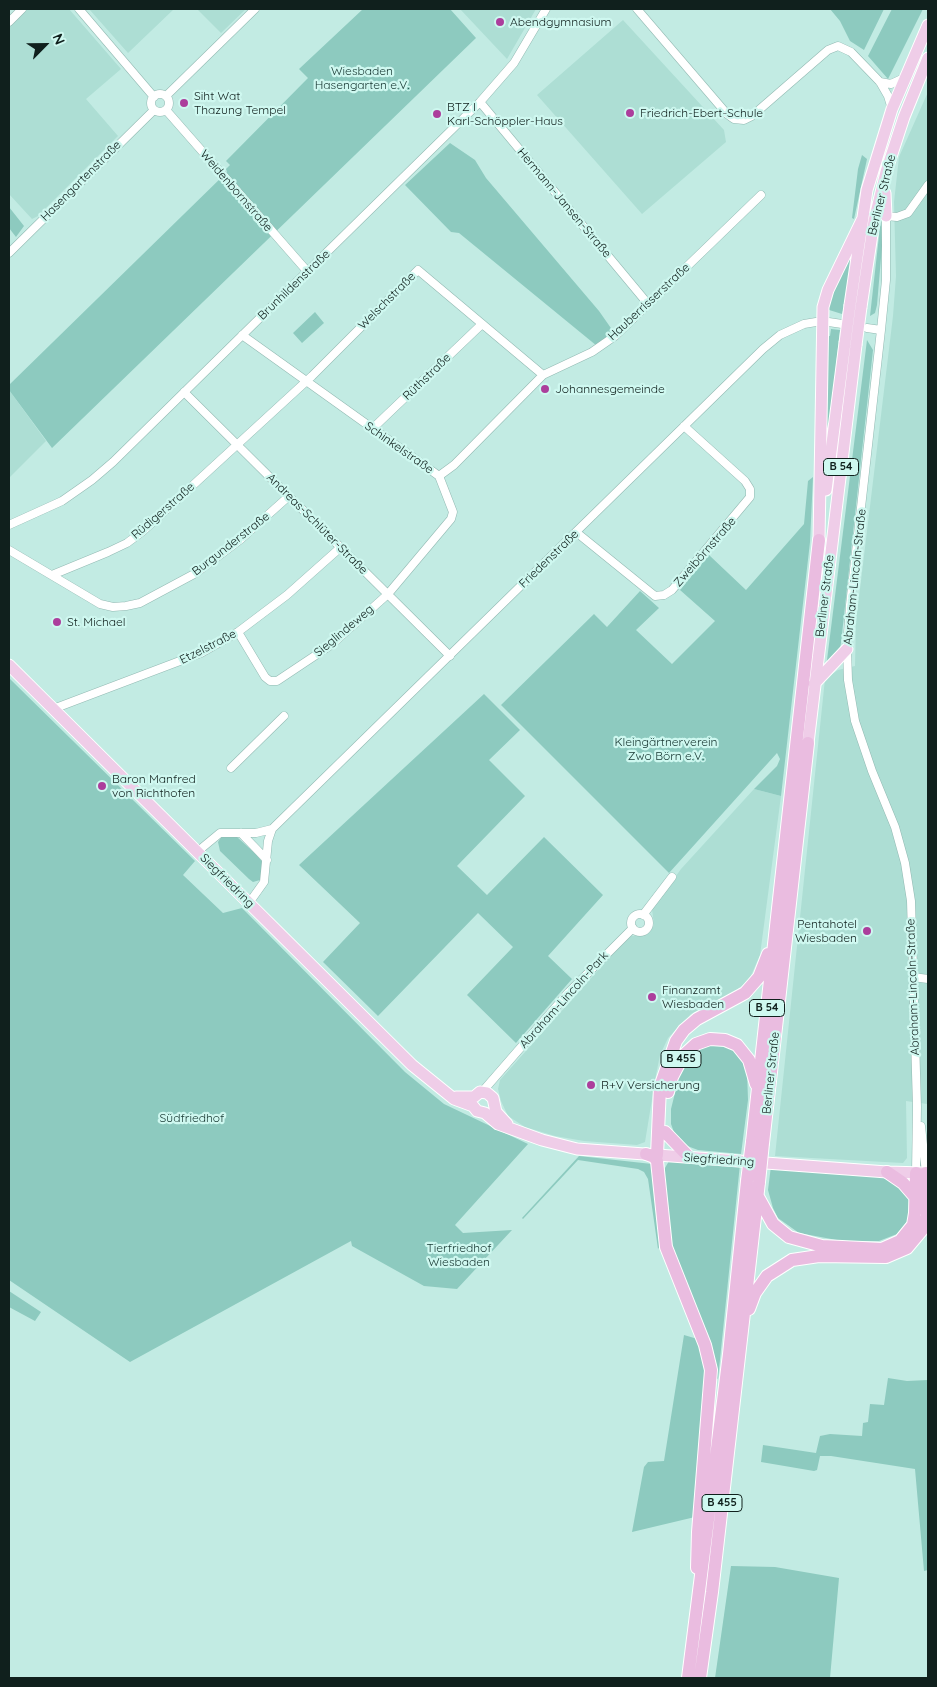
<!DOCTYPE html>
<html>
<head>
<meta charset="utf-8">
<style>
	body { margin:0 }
	#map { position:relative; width:937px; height:1687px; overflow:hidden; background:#c2ebe3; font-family:Quicksand,sans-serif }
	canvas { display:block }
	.frame { position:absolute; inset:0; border:10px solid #10201d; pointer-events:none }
	.north { position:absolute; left:20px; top:20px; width:50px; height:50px; -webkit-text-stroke:4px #cff8f0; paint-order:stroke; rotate:67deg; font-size:14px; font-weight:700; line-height:20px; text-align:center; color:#10201d }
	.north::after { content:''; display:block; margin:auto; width:18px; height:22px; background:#10201d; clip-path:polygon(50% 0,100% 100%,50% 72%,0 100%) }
</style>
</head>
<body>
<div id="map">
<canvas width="937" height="1687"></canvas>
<div class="frame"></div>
<div class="north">N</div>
</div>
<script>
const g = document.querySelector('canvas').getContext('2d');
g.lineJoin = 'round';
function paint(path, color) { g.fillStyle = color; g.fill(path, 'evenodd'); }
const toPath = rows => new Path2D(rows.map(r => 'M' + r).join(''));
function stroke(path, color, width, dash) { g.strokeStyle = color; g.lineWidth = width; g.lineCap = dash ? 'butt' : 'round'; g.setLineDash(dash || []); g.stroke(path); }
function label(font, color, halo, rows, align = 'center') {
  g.font = font + ' Quicksand,sans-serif'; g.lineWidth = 4.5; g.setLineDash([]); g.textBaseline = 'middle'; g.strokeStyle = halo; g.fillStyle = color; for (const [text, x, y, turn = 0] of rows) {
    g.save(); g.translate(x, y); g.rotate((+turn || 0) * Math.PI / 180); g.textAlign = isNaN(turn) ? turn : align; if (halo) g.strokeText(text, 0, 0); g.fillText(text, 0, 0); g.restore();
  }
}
paint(toPath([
	[26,9,69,9,121,69,86,99,118,136,38,216,32,219,9,194,9,27],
	[89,9,174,9,128,53],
	[197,9,246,9,221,33],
	[460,9,536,9,507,59],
	[623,20,724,130,726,142,642,214,537,95],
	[928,92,928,1109,927,1104,906,1101,907,1158,903,1163,775,1156,825,679,838,670,855,666,856,622,893,316,896,276,894,202,899,157],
	[9,390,46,441,9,478],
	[754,789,781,796,760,955,749,980,733,993,691,1014,668,1038,660,1055,656,1075,645,1142,637,1145,584,1141,555,1136,525,1127,508,1116,501,1101,498,1089,500,1080,626,939,631,936,642,936,650,932,654,925,652,909,681,869]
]), '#added4');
paint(toPath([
	[363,9,450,9,476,38,52,448,9,390,9,385,227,172,226,169,230,165,226,161,308,78,299,69],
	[830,9,884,9,864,50,850,41,840,21],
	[892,9,923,9,888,79,868,56],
	[450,143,475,160,486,178,599,311,613,331,597,346,459,233,451,232,405,185],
	[862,155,867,159,854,219,852,218,858,169],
	[9,207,24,226,16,237,9,228],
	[881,218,882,246,877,305,875,313,870,316],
	[854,240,845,303,842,314,826,309],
	[315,312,324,323,302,343,293,333],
	[831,329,840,330,824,473,824,336,830,336],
	[867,340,873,350,841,643,840,649,826,668],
	[813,477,810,542,781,796,754,789,777,766,780,759,777,753,669,873,501,705,594,614,607,627,640,591,659,608,636,630,672,664,715,621,680,590,709,555,746,590,804,524,808,481],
	[9,678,195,861,183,875,223,913,242,908,405,1072,444,1104,528,1144,455,1225,463,1233,512,1230,457,1289,424,1286,352,1246,351,1241,130,1362,9,1280],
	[484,694,520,730,489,760,525,796,457,866,487,895,544,837,603,895,548,956,572,979,516,1043,467,995,513,947,478,913,378,1016,323,962,360,923,299,865],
	[222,836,237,837,257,855,263,863,260,880,253,882,249,879,220,851,218,842],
	[709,1043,733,1048,744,1061,747,1071,748,1100,741,1154,698,1150,682,1144,675,1135,671,1124,671,1109,680,1073,689,1056],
	[579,1156,652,1164,660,1246,658,1249,648,1179,644,1172,638,1169,578,1160,523,1219,522,1218],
	[669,1161,740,1164,718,1379,714,1377,670,1246,663,1191,665,1168],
	[771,1166,883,1177,893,1181,906,1192,910,1202,909,1219,897,1234,879,1241,842,1241,799,1233,778,1218,773,1208,768,1190],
	[9,1291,41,1312,35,1321,9,1307],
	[684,1335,701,1340,709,1376,695,1517,632,1532,644,1467,648,1462,664,1461],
	[888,1378,907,1381,928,1380,928,1570,924,1571,915,1469,831,1456,820,1456,817,1470,814,1471,761,1462,763,1445,816,1453,820,1436,830,1434,862,1436,863,1423,868,1422,870,1404,884,1405],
	[731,1566,775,1567,839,1578,830,1678,715,1678]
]), '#8dcabf');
const minor = toPath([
	[79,9,154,97],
	[637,9,727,114,734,119,744,120,752,116,828,50,838,46,851,52,880,82,888,96,892,109],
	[9,22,22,9],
	[880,82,891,84,904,78],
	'151 103a9 9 0 1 1 18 0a9 9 0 1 1-18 0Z',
	[166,96,255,9],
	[480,102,648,304],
	[166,110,307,271],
	[9,253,154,110],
	[867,328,881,330],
	[184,392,450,656],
	[372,429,482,324],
	[439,476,454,465,543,375,592,352,615,336,761,195],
	[9,525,62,501,92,480,113,462,480,102,514,63,546,9],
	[576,532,655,596,664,595,672,590,750,497,750,489,745,481,684,426],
	[9,550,100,604,113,607,126,606,140,603,196,573,241,539,289,496],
	[52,575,108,552,127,543,143,531,312,376,418,270,543,375],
	[238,632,265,677,270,681,277,681,331,645,388,594,451,519,453,512,439,476,242,335],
	[53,709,201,653,238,632,287,595,341,547],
	[231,768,284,716],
	[241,833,267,860],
	[197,852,220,833,256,833,272,829],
	[249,903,264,882,268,841,272,829,763,349,780,335,804,324,822,321,842,324],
	'631 923a9 9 0 1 1 18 0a9 9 0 1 1-18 0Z',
	[643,915,672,877],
	[913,977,928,979],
	[482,1092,569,992,633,928],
	[921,1126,926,1173],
	[916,1173,917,1107,911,901,905,863,895,827,872,771,855,721,848,680,847,649,850,605,881,330,886,280,886,216,897,217,908,213,928,185]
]);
const primary = toPath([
	[885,193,886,216],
	[850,305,867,190,892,109,928,25],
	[861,307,874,221,886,172,904,117,928,58],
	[826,490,845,343],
	[819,540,823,307,828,290,862,220],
	[9,665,412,1065,454,1099,473,1106,477,1111,485,1113,498,1124,542,1140,577,1149,887,1172,924,1173],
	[814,684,847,649],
	[808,743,856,345],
	[456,1097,474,1097,480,1092,487,1093,493,1098,496,1112,507,1124]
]);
const trunk = toPath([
	[668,1092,672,1077,683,1056,696,1044,710,1039,725,1040,737,1045,749,1060,756,1084],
	[665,1132,689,1157],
	[752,1142,819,540],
	[763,1143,808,743],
	[646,1154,654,1157,657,1161,666,1247,705,1345,711,1370,698,1532,697,1568],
	[657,1155,660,1087,676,1041,684,1030,697,1019,745,993,759,977,768,954],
	[887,1172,903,1183,916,1198],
	[757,1195,773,1224,789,1237,822,1246,882,1249,900,1241,913,1225,915,1213,916,1173],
	[749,1309,755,1293,767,1276,792,1260,819,1256,886,1257,907,1248,922,1230,927,1216,926,1173],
	[688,1678,729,1354,747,1181],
	[700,1678,712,1592,759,1182]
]);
stroke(minor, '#92b9b2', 9);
stroke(primary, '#fff', 13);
stroke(trunk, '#fff', 14);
stroke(minor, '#fff', 8);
stroke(primary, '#efcde8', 11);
stroke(trunk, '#eabce0', 12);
const primaryBridge = toPath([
	[845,343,850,305],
	[856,345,861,307]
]);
const trunkBridge = toPath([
	[747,1181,752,1142],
	[759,1182,763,1143]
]);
stroke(primaryBridge, '#fff', 13, []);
stroke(trunkBridge, '#fff', 14, []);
stroke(primaryBridge, '#efcde8', 11);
stroke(trunkBridge, '#eabce0', 12);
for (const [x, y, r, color] of [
	[500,22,5,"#ac3e9c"],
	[184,103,5,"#ac3e9c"],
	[630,113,5,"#ac3e9c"],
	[437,114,5,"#ac3e9c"],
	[545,389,5,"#ac3e9c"],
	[57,622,5,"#ac3e9c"],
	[102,786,5,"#ac3e9c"],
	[867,931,5,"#ac3e9c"],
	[652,997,5,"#ac3e9c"],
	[591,1085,5,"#ac3e9c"]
]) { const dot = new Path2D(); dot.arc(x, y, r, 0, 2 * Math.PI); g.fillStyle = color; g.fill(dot); stroke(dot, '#cff8f0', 2); }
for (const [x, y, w] of [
	[841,467,35],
	[767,1008,35],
	[681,1059,40],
	[722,1503,40]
]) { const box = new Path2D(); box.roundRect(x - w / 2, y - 8.5, w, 17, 4); g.fillStyle = '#cff8f0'; g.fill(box); stroke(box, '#10201d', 1); }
label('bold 11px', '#10201d', null, [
	["B 54",841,467],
	["B 54",767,1008],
	["B 455",681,1059],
	["B 455",722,1503]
]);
label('12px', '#10201d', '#cff8f0', [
	["Abendgymnasium",510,22],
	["Siht Wat",194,96],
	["Thazung Tempel",194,110],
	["BTZ I",447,107],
	["Karl-Schöppler-Haus",447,121],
	["Friedrich-Ebert-Schule",640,113],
	["Johannesgemeinde",555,389],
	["St. Michael",67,622],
	["Baron Manfred",112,779],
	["von Richthofen",112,793],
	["Pentahotel",857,924,"right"],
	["Wiesbaden",857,938,"right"],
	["Finanzamt",662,990],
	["Wiesbaden",662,1004],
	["R+V Versicherung",601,1085]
], 'left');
label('12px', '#15342f', '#cff8f0', [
	["Wiesbaden",362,71],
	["Hasengarten e.V.",362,85],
	["Kleingärtnerverein",666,742],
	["Zwo Börn e.V.",666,756],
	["Südfriedhof",192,1118],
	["Tierfriedhof",459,1248],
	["Wiesbaden",459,1262]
]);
label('12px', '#10201d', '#cff8f0', [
	["Hasengartenstraße",81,181,-45],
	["Weidenbornstraße",236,191,49],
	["Berliner Straße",882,195,-76],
	["Hermann-Jansen-Straße",564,203,50],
	["Brunhildenstraße",294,285,-44],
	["Welschstraße",387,301,-45],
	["Hauberrisserstraße",649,302,-43],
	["Rüthstraße",427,377,-44],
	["Schinkelstraße",399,448,35],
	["Rüdigerstraße",163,511,-41],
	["Andreas-Schlüter-Straße",317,524,45],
	["Burgunderstraße",231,544,-38],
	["Zweibörnstraße",705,552,-49],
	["Friedenstraße",549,559,-44],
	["Abraham-Lincoln-Straße",855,577,-84],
	["Berliner Straße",825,596,-83],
	["Sieglindeweg",344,631,-40],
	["Etzelstraße",208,647,-27],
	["Siegfriedring",227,881,45],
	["Abraham-Lincoln-Straße",913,987,-92],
	["Abraham-Lincoln-Park",564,1000,-48],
	["Berliner Straße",771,1073,-84],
	["Siegfriedring",719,1160,4]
]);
</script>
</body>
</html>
